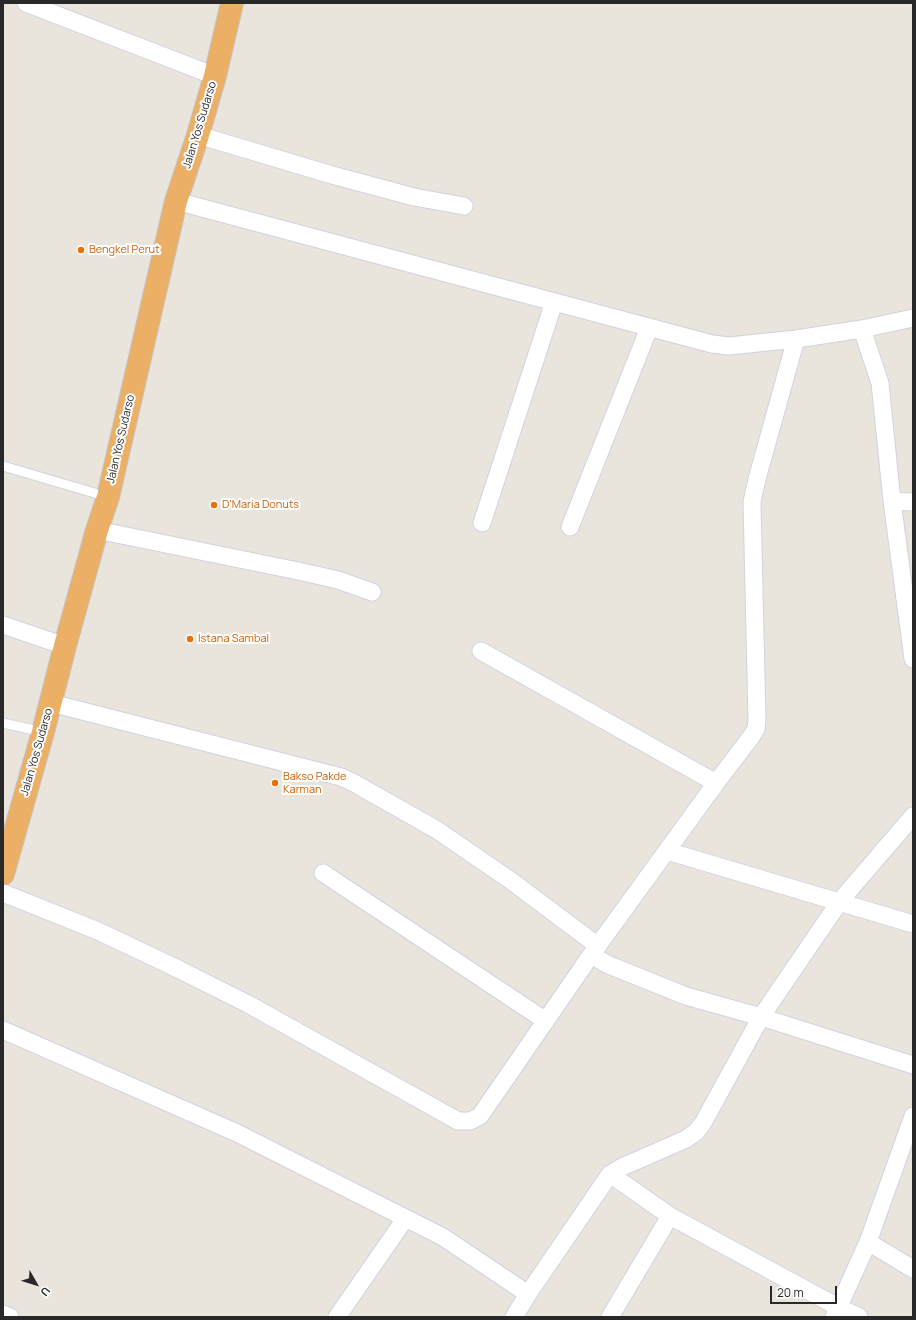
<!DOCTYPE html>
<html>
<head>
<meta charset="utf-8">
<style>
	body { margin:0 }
	#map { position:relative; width:916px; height:1320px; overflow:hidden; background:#e9e5dc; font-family:Manrope,sans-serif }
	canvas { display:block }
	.frame { position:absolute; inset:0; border:4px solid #282828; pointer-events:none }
	.north { position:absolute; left:16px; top:1264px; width:40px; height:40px; -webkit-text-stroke:3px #fff; paint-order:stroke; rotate:129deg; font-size:11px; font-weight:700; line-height:16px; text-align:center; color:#282828 }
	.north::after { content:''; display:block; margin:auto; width:14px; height:18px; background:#282828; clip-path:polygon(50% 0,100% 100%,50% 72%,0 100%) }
	.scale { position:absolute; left:770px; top:1286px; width:67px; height:18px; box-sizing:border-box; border:2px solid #282828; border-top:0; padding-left:5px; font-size:12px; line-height:14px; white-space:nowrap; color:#282828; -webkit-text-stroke:3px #fff; paint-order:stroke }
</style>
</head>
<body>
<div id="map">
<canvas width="916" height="1320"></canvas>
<div class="frame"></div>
<div class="north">U</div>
<div class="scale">20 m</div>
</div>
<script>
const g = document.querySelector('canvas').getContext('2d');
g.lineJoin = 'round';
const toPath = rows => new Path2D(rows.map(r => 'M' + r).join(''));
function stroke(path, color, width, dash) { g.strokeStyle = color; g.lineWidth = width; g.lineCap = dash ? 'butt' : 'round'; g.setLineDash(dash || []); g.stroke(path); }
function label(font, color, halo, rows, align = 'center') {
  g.font = font + ' Manrope,sans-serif'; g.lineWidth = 4; g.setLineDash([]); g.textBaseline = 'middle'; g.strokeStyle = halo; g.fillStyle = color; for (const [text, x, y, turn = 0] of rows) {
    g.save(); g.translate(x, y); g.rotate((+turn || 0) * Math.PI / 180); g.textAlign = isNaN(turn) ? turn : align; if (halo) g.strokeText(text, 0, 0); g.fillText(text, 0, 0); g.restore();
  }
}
const lane = toPath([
	[3,466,108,497],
	[3,723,43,732]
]);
const street = toPath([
	[26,3,215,76],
	[198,135,332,175,414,197,464,206],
	[176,201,712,344,729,346,796,339,862,329,913,318],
	[862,329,880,383,892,501,913,659],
	[892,501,913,502],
	[482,523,554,302],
	[570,527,649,328],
	[97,530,303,572,338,580,372,592],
	[3,625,65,646],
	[481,651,716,783],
	[51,703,341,777,354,783,437,830,510,880,598,946],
	[667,851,913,924],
	[323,873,546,1021],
	[3,893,98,931,174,967,248,1004,458,1121,470,1121,480,1116,591,955,716,783,751,737,756,729,757,720,752,502,757,479,796,339],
	[591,955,609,965,686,996,761,1017,913,1065],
	[3,1030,237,1133,443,1237,528,1294],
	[610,1174,670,1216,838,1307,859,1317],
	[868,1242,913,1269],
	[3,1314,10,1317],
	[337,1317,405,1219],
	[514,1317,528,1294,610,1174,622,1167,686,1139,696,1132,703,1123,761,1017,840,901,913,816],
	[610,1317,670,1216],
	[834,1317,868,1242,913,1116]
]);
const highway = toPath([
	[3,874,43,732,65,646,97,530,108,497,176,201,198,135,215,76,232,3]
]);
stroke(lane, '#d1d2df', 11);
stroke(street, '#d1d2df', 19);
stroke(highway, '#c3c3c3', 24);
stroke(lane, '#fff', 9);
stroke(street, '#fff', 17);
stroke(highway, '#ebb065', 22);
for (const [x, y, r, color] of [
	[81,250,4,"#e8710a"],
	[214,505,4,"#e8710a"],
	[190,639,4,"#e8710a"],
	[275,783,4,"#e8710a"]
]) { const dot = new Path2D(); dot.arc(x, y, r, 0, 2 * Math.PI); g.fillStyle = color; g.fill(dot); stroke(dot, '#fff', 1.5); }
label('11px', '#282828', '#fff', [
	["Jalan Yos Sudarso",200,125,-73],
	["Jalan Yos Sudarso",121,439,-77],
	["Jalan Yos Sudarso",37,752,-74]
]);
label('11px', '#c56008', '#fff', [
	["Bengkel Perut",89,250],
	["D'Maria Donuts",222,505],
	["Istana Sambal",198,639],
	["Bakso Pakde",283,777],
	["Karman",283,790]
], 'left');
</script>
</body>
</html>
